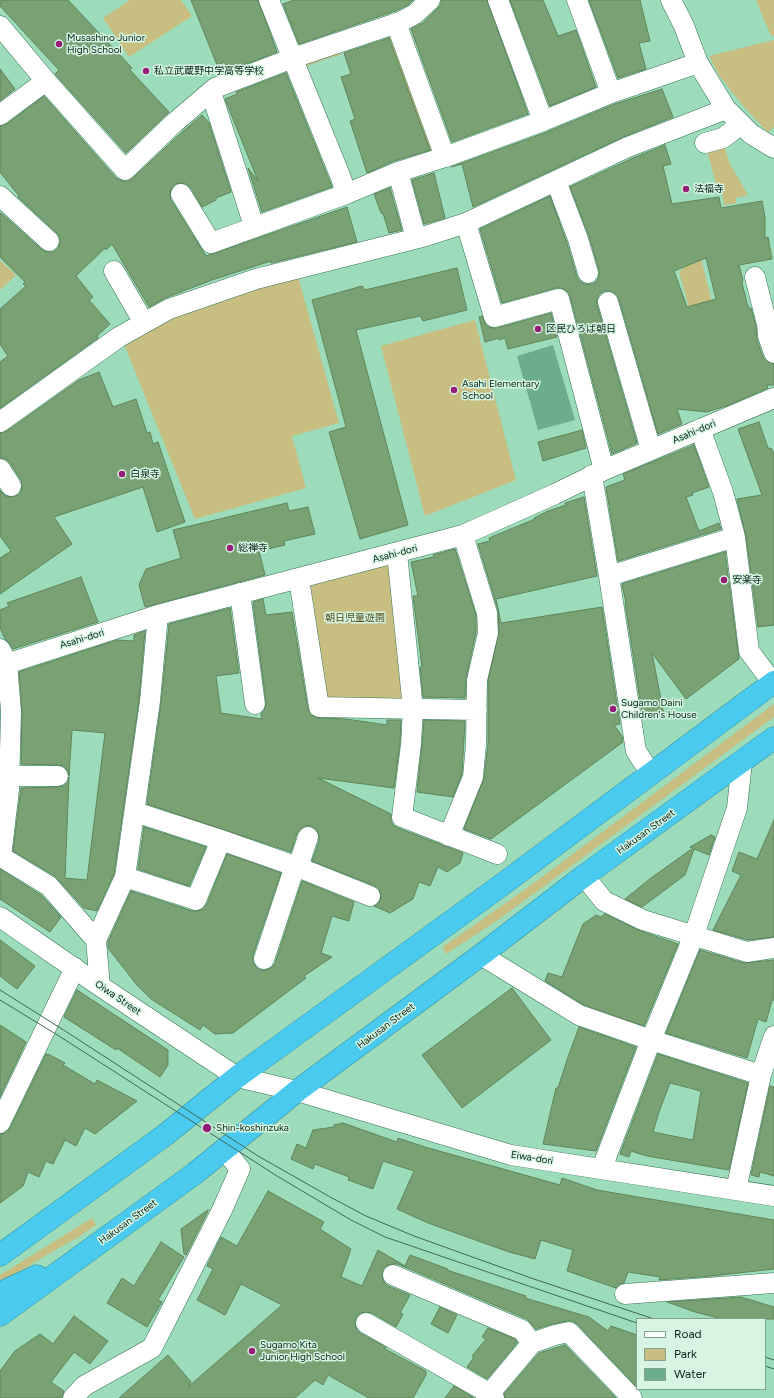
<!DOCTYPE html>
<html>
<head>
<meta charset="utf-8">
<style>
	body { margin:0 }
	#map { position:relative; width:774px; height:1398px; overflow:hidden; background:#9ddcba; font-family:Figtree,sans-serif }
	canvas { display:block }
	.legend { position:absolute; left:636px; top:1318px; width:130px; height:72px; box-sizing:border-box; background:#d6f5e3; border:1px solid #84a191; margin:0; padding:5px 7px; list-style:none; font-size:12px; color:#092317 }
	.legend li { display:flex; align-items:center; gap:8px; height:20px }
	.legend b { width:20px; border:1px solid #84a191 }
</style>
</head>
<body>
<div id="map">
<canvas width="774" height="1398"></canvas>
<ul class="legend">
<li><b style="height:5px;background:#fff"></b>Road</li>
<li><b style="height:11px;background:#c8be81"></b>Park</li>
<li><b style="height:11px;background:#6cae8c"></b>Water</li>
</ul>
</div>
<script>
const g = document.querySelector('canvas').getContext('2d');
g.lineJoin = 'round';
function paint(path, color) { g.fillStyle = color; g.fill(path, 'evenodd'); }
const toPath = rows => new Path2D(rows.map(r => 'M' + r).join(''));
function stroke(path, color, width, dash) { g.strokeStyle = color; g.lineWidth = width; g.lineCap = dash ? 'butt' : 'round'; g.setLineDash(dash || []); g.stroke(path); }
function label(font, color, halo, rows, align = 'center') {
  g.font = font + ' Figtree,"Noto Sans JP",sans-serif'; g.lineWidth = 3; g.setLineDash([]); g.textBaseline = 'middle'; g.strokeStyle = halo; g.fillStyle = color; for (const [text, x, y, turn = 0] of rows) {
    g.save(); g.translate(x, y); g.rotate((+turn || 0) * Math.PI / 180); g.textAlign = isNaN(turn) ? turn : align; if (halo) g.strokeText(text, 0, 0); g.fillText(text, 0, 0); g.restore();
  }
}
paint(toPath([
	[130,0,181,0,192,16,129,57,103,18],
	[756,0,774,0,774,35,771,36],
	[390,32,434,149,430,156,389,36],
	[774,40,774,127,768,132,743,106,719,75,709,56],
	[340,50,342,54,306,66,305,63],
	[724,146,730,164,748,195,736,198,736,203,724,205,722,192,718,192,707,150],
	[699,251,712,302,689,307,679,272,683,269,679,256],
	[1,261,16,275,0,290,0,262],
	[297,273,339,423,292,436,306,488,195,519,123,342,171,315],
	[475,320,516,480,425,516,381,346],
	[394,563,407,694,397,701,329,702,322,695,305,584],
	[774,704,774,717,498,920,446,954,443,947,534,883],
	[92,1218,96,1225,80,1236,35,1262,0,1284,0,1275]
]), '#c8be81');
paint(toPath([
	[553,345,575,420,538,430,517,356]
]), '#6cae8c');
const building = toPath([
	[0,0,68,0,132,68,130,70,169,112,126,153,55,74,59,70,0,6,0,0],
	[191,0,258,0,277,52,228,71,225,62,217,65,191,0],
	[294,0,413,0,408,5,395,11,299,44,283,4,294,0],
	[441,0,487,0,528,114,452,142,411,29,423,23,438,8,441,4,441,0],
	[510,0,543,0,558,36,576,30,596,87,550,106,510,0],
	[589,0,640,0,650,41,639,43,646,69,618,78,589,0],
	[389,38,430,150,394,161,367,173,350,121,355,119,341,77,351,74,344,53,389,38],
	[0,69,15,89,0,101,0,69],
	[286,73,332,187,262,212,248,168,258,181,225,99,237,94,236,92,286,73],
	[662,89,673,117,623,137,473,207,462,164,451,167,547,132,615,104,662,89],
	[44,96,116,178,122,181,128,181,133,178,182,132,202,115,209,123,231,192,216,198,216,200,202,207,191,188,186,184,180,183,175,184,171,189,170,195,171,200,206,256,347,207,357,242,271,263,271,261,212,280,165,298,149,307,112,244,106,250,105,248,76,276,93,297,89,300,110,324,97,336,98,338,0,408,0,362,8,356,0,344,0,309,26,286,23,284,25,282,0,257,0,214,1,213,41,249,46,252,53,252,58,248,60,243,60,237,57,233,18,197,19,196,0,172,0,126,7,124,44,96],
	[665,145,671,164,663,166,672,204,719,197,721,208,762,201,765,217,765,238,768,237,772,259,739,265,743,280,742,283,747,303,749,308,751,308,756,326,757,340,763,357,766,361,774,364,774,385,767,385,768,388,729,405,707,412,677,409,682,424,658,434,619,299,616,294,611,291,604,291,599,294,597,299,597,305,637,443,612,454,570,296,567,291,562,288,556,288,502,303,480,229,550,196,567,243,577,277,580,282,585,284,592,284,597,281,599,276,599,270,589,236,570,187,633,158,665,145],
	[706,258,716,299,687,307,674,271,706,258],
	[434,173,445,218,424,224,412,180,434,173],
	[390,188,402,230,389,233,383,213,381,213,374,194,390,188],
	[457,268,467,310,423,321,420,316,356,330,408,525,360,539,329,432,346,427,312,300,362,286,365,290,457,268],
	[551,313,557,337,508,349,505,338,499,340,499,338,485,342,479,317,482,316,486,326,492,328,497,328,551,313],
	[99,372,113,407,136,399,147,433,150,432,153,444,158,442,185,522,157,532,143,487,54,517,72,544,0,594,0,558,11,551,0,536,0,490,5,496,12,497,18,495,21,492,22,486,21,480,10,463,6,459,0,458,0,433,7,431,79,380,99,372],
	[759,422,768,448,772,449,774,455,774,625,758,627,746,536,737,499,762,495,738,429,759,422],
	[582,430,586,448,543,461,538,442,582,430],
	[694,445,709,487,692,493,693,495,686,497,699,531,719,523,721,529,618,561,606,487,625,480,623,474,694,445],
	[584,497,597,576,496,599,501,623,602,607,620,724,614,725,622,736,623,742,491,839,464,829,484,778,488,744,488,681,499,632,498,610,478,544,490,541,489,538,535,519,534,518,548,511,566,505,565,503,584,497],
	[287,503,289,511,308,507,315,534,284,541,285,545,259,551,265,575,145,607,139,585,146,569,181,558,173,530,287,503],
	[455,549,476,615,476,632,466,678,465,698,423,697,420,667,422,667,413,596,418,596,411,562,434,557,433,555,455,549],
	[725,552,739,659,686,699,652,653,664,715,643,719,625,603,626,603,622,584,725,552],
	[81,577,98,622,13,649,10,644,5,639,0,628,0,610,9,606,7,603,81,577],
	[263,599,266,615,292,612,308,709,310,715,319,718,346,719,387,725,387,720,401,720,400,743,394,788,318,778,391,814,391,821,393,825,398,828,463,853,460,863,447,872,438,867,430,886,419,882,413,899,390,913,374,906,380,901,381,895,379,889,375,886,312,861,319,841,319,835,317,830,312,826,305,826,300,829,297,833,291,852,147,804,161,703,169,624,230,608,239,673,216,676,221,713,262,719,261,714,265,709,266,702,253,602,263,599],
	[145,631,139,700,114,874,97,911,84,908,55,876,13,851,21,788,58,787,64,786,68,782,69,777,65,878,87,880,105,733,72,730,69,776,68,771,64,766,58,765,21,764,22,711,19,672,117,640,134,641,134,635,145,631],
	[424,720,465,721,462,774,453,797,417,792,422,745,424,720],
	[774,820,774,937,748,940,713,930,741,875,732,871,739,852,757,859,774,820],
	[144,827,206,847,189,886,138,869,144,827],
	[711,835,715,837,709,855,694,849,685,875,642,907,625,899,651,878,693,848,690,847,711,835],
	[227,854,281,873,253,955,253,962,256,967,260,970,267,970,272,967,275,963,302,881,354,902,349,921,332,916,321,953,332,957,304,976,306,978,233,1033,215,1034,203,1025,200,1030,151,999,137,985,111,952,108,948,108,942,131,891,192,911,198,911,203,909,207,904,227,854],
	[0,869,41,895,61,917,50,932,0,899,0,869],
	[605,914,638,930,678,944,644,1026,584,1005,545,981,548,973,562,977,583,924,596,915,601,917,605,914],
	[0,940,35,966,17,989,0,976,0,940],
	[700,950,744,963,774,960,774,1000,772,1000,766,1022,758,1019,747,1058,666,1033,700,950],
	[512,988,551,1040,462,1108,422,1055,512,988],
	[77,990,168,1050,168,1065,160,1077,117,1048,116,1050,64,1017,77,990],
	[0,1025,26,1042,0,1097,0,1025],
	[579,1027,636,1047,596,1151,543,1144,556,1088,558,1088,568,1057,579,1027],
	[46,1054,48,1055,48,1054,65,1063,63,1065,95,1084,97,1080,137,1101,95,1134,85,1128,76,1146,65,1140,53,1164,46,1161,39,1177,28,1172,23,1186,0,1203,0,1134,6,1133,10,1128,46,1054],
	[658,1054,748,1083,729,1170,647,1156,631,1151,629,1157,620,1154,658,1054],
	[670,1083,701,1091,693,1140,653,1132,659,1112,670,1083],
	[770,1086,774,1087,774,1176,760,1172,759,1177,751,1175,770,1086],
	[343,1123,397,1142,398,1138,425,1147,560,1185,562,1178,597,1190,774,1220,774,1269,711,1276,659,1280,660,1277,628,1272,624,1283,619,1284,616,1288,567,1271,573,1250,541,1240,535,1259,509,1252,428,1223,397,1209,414,1171,383,1161,373,1189,348,1180,349,1177,315,1164,313,1169,291,1159,297,1144,306,1148,313,1130,334,1127,334,1125,343,1123],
	[268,1191,324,1222,320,1229,351,1249,341,1277,362,1286,378,1250,405,1266,410,1255,448,1269,447,1270,526,1296,525,1298,589,1317,608,1331,611,1326,637,1335,637,1387,577,1324,573,1321,567,1321,552,1324,536,1329,527,1319,398,1264,392,1264,386,1266,383,1270,382,1276,384,1282,388,1286,410,1295,400,1313,403,1314,396,1327,372,1313,366,1312,361,1313,356,1317,355,1323,356,1328,360,1333,386,1347,385,1349,426,1371,426,1375,413,1398,369,1398,328,1375,323,1385,315,1380,295,1398,119,1398,168,1355,191,1382,188,1387,282,1305,241,1284,225,1315,197,1300,213,1269,207,1266,221,1237,237,1246,268,1191],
	[208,1210,208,1211,186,1255,184,1254,181,1229,208,1210],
	[161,1242,184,1257,158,1300,162,1302,147,1327,107,1303,122,1278,134,1286,161,1242],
	[741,1297,774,1307,774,1319,722,1319,695,1312,667,1302,741,1297],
	[440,1307,457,1315,448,1333,431,1324,440,1307],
	[74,1316,108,1341,90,1364,74,1352,51,1382,64,1391,62,1398,0,1398,0,1371,15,1351,40,1334,53,1344,74,1316],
	[488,1328,515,1339,517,1343,487,1379,467,1367,474,1357,472,1356,486,1339,482,1337,488,1328],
	[565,1345,616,1398,505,1398,504,1394,539,1353,565,1345],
	[454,1386,474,1398,445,1398,454,1386]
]);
paint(building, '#7aa173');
stroke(building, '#5f8558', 1);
const minor = toPath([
	[269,0,341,178,346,194],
	[498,0,543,121],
	[577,0,611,93],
	[671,0,684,26,698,63,726,109,751,134,774,148],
	[396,23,445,157],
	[0,26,46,81,125,170,174,123,215,88,293,58,400,22,415,14,430,0],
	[211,92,254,226],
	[0,115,46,81],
	[705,143,723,138,741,124],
	[398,172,416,238],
	[556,181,578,239,588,273],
	[181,194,211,243,346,194,398,172,445,157,543,121,611,93,698,63],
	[0,196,49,241],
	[466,223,494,317,559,299,604,470],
	[114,271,144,323],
	[755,277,767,324,768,336,774,353],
	[608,302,651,450],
	[0,422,119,337,169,309,256,279,426,236,466,223,628,147,726,109],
	[700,429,723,492,735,537,749,651,773,683],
	[0,469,11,486],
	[592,475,609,576,636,751,651,774],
	[397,553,413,709,411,744,402,817,497,854],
	[609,576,735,537],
	[299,579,319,707,477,710],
	[240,593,255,704],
	[0,649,7,663,11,711,9,790,1,857],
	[0,666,158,615,463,535,555,494,604,470,774,398],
	[9,776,58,776],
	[135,812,221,840,295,866,370,896],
	[449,836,473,777,476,744,477,680,488,633,487,613,463,535],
	[0,856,49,886,96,940],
	[584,876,604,901,643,920,747,952,774,948],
	[125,877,196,900,221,840],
	[0,917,100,986,237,1077,297,1091,511,1155,774,1196],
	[481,955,579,1015,651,1040,761,1075],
	[264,959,295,866,300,861,308,837],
	[100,986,96,940,125,877,150,701,158,615],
	[0,1123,75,968],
	[602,1168,651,1040,694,935,737,808,742,762],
	[736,1190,761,1075,774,1036],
	[393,1275,522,1330,532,1343],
	[625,1294,774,1283],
	[366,1323,492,1395,494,1398],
	[73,1398,84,1386,152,1348,222,1210,240,1169,224,1149],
	[486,1398,532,1343,555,1335,569,1332,632,1398]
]);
const highway = toPath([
	[0,1255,165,1135,237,1077,507,881,774,682],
	[0,1293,37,1276],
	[0,1315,194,1174,297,1091,481,955,584,876,774,738]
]);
stroke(minor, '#357254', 21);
stroke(highway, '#3390a3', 23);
stroke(minor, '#fff', 20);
stroke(highway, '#4acaee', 22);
stroke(toPath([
	[0,990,62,1029,258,1156,332,1198,366,1216,414,1236,531,1278,654,1319],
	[0,1000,59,1036,277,1176,351,1220,385,1237,637,1323],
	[765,1357,774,1360],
	[765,1366,774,1369]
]), '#406854', 1);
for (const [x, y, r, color] of [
	[59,44,4,"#951c77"],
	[146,71,4,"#951c77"],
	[686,189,4,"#951c77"],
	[538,329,4,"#951c77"],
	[454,390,4,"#951c77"],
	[122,474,4,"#951c77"],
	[230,548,4,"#951c77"],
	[724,580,4,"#951c77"],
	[613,709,4,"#951c77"],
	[207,1128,5,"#951c77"],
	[252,1351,4,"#951c77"]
]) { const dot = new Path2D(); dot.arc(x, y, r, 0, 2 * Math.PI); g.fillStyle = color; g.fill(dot); stroke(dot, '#d6f5e3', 1.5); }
label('10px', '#092317', '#d6f5e3', [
	["Musashino Junior",67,38],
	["High School",67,50],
	["私立武蔵野中学高等学校",154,71],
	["法福寺",694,189],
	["区民ひろば朝日",546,329],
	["Asahi Elementary",462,384],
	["School",462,396],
	["白泉寺",130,474],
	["総禅寺",238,548],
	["安楽寺",732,580],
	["Sugamo Daini",621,703],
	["Children's House",621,715],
	["Shin-koshinzuka",216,1128],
	["Sugamo Kita",260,1345],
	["Junior High School",260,1357]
], 'left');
label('10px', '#092317', '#d6f5e3', [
	["Asahi-dori",694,432,-23],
	["Asahi-dori",395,554,-15],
	["Asahi-dori",82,639,-17],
	["Hakusan Street",646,832,-36],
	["Oiwa Street",118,998,34],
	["Hakusan Street",386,1026,-37],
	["Eiwa-dori",532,1158,9],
	["Hakusan Street",128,1222,-36]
]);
label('10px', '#4e4715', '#d6f5e3', [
	["朝日児童遊園",355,618]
]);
</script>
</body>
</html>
